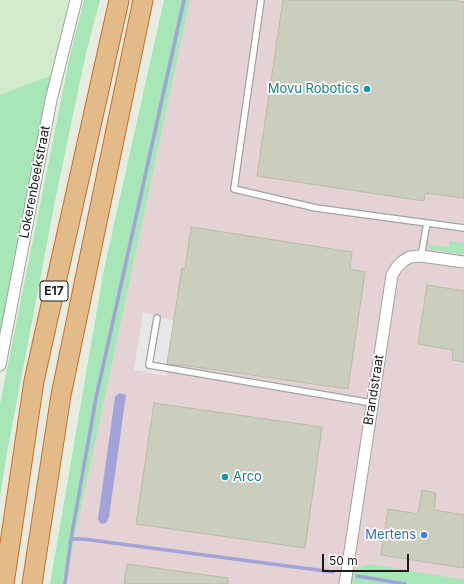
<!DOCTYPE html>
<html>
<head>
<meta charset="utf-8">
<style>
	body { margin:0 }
	#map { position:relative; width:464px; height:584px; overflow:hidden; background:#e7ece0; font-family:Inter,sans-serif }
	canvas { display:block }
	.scale { position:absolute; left:322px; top:554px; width:87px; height:18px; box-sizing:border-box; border:2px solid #1b1b1b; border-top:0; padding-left:5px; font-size:12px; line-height:14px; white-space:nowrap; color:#1b1b1b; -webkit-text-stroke:3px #fff; paint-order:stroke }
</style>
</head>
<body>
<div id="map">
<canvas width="464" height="584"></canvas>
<div class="scale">50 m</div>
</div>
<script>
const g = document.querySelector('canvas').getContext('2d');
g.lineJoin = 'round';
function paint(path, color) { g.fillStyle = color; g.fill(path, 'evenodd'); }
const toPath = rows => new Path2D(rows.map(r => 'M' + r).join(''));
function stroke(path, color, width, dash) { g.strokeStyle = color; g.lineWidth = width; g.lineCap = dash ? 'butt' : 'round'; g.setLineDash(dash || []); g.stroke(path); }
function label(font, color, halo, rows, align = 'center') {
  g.font = font + ' Inter,sans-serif'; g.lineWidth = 3.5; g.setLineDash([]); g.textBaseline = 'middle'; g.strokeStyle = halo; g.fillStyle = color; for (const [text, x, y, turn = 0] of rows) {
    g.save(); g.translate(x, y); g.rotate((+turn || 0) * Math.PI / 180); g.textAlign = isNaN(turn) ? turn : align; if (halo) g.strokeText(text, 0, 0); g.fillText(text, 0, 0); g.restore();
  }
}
paint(toPath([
	[190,0,464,0,464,584,65,584]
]), '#e5d2d4');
paint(toPath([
	[0,0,69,0,52,75,0,95]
]), '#d1ebcc');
paint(toPath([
	[84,0,100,0,86,53,55,201,6,458,0,497,0,404,70,55],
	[164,0,190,0,65,584,50,584,104,269],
	[52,75,0,336,0,95],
	[450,241,464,244,464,255,429,249,426,244,449,248],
	[368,564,464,580,464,584,353,584,352,580,354,570]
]), '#a7e6b6');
paint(toPath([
	[143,312,174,321,167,376,134,370]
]), '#e7e7e7');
paint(toPath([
	[119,393,126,395,109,517,106,523,101,524,98,519,115,397]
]), '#a2a3d9');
stroke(toPath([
	[184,0,96,398,71,539,83,539,333,572],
	[357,576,405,584],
	[65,584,71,539]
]), '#a2a3d9', 3.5);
const building = toPath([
	[283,0,453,0,464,2,464,198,425,193,424,201,257,176,283,0],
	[191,227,352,252,350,269,365,272,348,389,182,365,182,366,167,364,182,268,185,269,191,227],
	[427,285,464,291,464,362,452,360,453,350,418,344,427,285],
	[154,403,322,427,305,548,136,524,154,403],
	[422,490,436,493,434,510,464,515,464,568,381,555,388,509,418,514,422,490],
	[127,564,228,578,228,584,124,584,127,564]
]);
paint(building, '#cbcebe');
stroke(building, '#b8bda3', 1);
const lane = toPath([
	[261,0,234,189,316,208,464,228],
	[421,256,427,223],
	[157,318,149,365,372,403]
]);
const street = toPath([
	[0,365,51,100,76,0],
	[345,584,392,275,397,267,403,261,410,257,421,256,464,262]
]);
const highway = toPath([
	[4,584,34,381,119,0],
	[32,584,61,395,143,0]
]);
stroke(lane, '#a2a2a2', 8);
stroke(street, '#a2a2a2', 13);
stroke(highway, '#ce6b29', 21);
stroke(lane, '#fff', 5.5);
stroke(street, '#fff', 11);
stroke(highway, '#e2bb89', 19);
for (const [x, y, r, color] of [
	[367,89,4,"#0f9aa8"],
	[225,477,4,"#0f9aa8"],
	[424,535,4,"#3f7fe0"]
]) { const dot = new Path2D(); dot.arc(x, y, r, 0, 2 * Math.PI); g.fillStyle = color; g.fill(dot); stroke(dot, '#fff', 1.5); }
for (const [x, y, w] of [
	[54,291,28]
]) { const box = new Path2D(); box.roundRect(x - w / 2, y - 10, w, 20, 3); g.fillStyle = '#fff'; g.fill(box); stroke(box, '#1b1b1b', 1); }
label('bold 12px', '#1b1b1b', null, [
	["E17",54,291]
]);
label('13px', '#0d838f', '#fff', [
	["Movu Robotics",359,89],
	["Arco",233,477,"left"]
], 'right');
label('13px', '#1b1b1b', '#fff', [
	["Lokerenbeekstraat",35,182,-79],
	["Brandstraat",374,390,-81]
]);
label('13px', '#366cbe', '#fff', [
	["Mertens",416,535]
], 'right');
</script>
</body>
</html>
